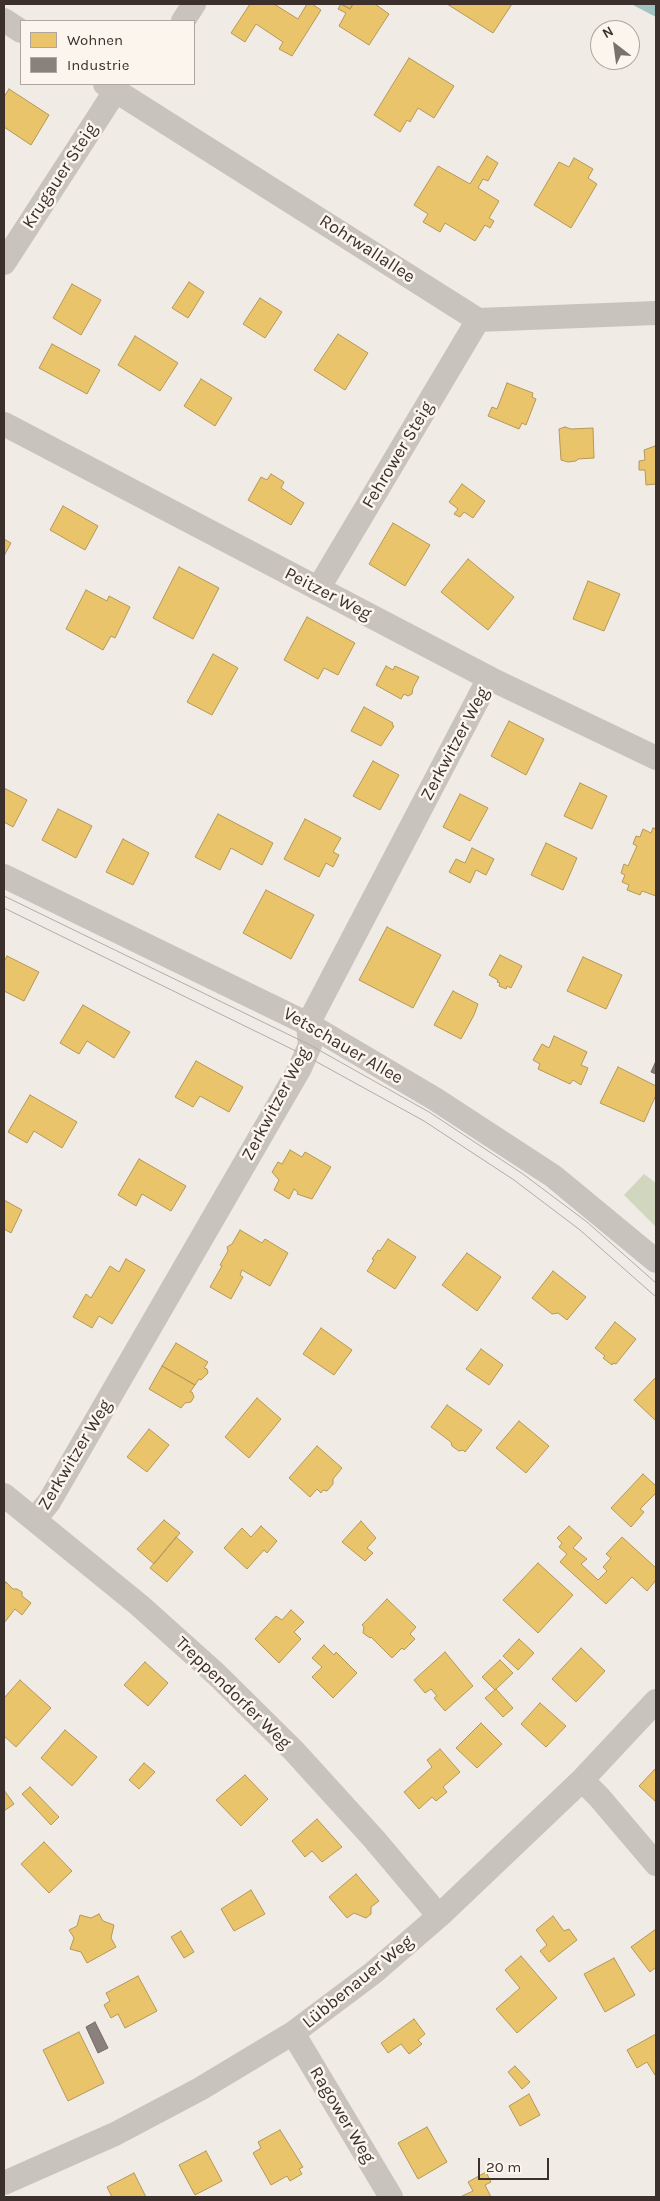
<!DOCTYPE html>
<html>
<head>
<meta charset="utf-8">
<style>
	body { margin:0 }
	#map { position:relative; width:660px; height:2201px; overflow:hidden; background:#f0ebe5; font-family:Karla,sans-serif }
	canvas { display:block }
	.frame { position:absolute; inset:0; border:5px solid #3b302b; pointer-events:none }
	.legend { position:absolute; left:20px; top:20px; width:175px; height:65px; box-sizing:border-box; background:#fbf5ee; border:1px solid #aea6a0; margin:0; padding:6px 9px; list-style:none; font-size:15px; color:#3b302b }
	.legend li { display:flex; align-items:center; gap:10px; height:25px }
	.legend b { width:25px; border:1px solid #aea6a0 }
	.north { position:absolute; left:590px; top:20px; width:50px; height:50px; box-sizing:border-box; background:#fbf5ee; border:1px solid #aea6a0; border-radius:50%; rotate:330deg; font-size:14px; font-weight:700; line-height:20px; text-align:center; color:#3b302b }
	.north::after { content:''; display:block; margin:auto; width:18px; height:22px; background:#7a716c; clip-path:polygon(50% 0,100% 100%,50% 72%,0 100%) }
	.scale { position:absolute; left:478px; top:2158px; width:71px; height:22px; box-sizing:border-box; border:2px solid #3b302b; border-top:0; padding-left:6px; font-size:15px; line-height:18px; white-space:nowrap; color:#3b302b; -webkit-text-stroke:4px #fbf5ee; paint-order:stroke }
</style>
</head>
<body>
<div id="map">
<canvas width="660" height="2201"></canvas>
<div class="frame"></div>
<ul class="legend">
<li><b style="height:14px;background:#e9c46a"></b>Wohnen</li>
<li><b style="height:14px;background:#8a817c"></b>Industrie</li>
</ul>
<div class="north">N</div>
<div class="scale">20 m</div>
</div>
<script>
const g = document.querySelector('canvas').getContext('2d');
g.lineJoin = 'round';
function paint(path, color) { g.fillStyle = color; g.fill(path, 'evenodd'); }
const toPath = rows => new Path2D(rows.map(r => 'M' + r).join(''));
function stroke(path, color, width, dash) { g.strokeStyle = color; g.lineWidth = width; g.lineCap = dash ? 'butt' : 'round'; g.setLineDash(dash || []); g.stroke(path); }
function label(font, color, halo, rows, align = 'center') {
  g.font = font + ' Karla,sans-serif'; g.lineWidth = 5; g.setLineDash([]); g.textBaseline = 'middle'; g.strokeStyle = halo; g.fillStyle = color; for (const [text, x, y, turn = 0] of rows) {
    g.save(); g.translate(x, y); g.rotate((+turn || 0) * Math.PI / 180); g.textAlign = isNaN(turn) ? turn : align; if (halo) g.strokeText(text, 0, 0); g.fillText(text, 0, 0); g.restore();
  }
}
paint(toPath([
	[644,1174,656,1183,656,1227,624,1195]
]), '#d1d6bf');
paint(toPath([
	[631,4,656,4,656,17]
]), '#a1c2c1');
const homes = toPath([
	[250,4,274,4,298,19,307,4,312,4,321,10,292,56,279,49,283,42,256,24,245,42,231,33,250,4],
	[341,4,350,9,353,4,375,4,389,14,369,45,339,26,346,13,338,9,341,4],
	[341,4,353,4,350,9,341,4],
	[447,4,512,4,493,33,447,4],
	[409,58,454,86,434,118,418,108,410,122,407,120,400,132,374,115,409,58],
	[9,89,49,115,31,145,4,127,4,97,9,89],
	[487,156,498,163,488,181,483,179,478,188,499,201,489,218,494,221,490,228,485,225,475,241,445,223,440,232,423,222,428,214,414,205,438,166,470,184,487,156],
	[574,158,593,169,588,178,597,184,571,228,534,205,559,162,569,167,574,158],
	[189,282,204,292,188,318,172,308,189,282],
	[72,284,101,300,81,335,53,318,72,284],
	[260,298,282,312,265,338,243,324,260,298],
	[338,334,368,353,345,390,314,370,338,334],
	[135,336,178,363,160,391,118,365,135,336],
	[52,344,100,370,87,394,39,368,52,344],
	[201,379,232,398,215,426,184,406,201,379],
	[507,383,533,393,532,397,536,399,526,425,522,423,519,429,488,416,492,407,497,409,507,383],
	[565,427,571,429,593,428,594,458,578,459,576,461,568,462,561,460,559,429,565,427],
	[655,446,656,446,656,484,646,485,645,470,639,470,639,461,645,460,644,450,655,446],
	[271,474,284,482,281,488,304,503,291,525,248,500,261,477,267,480,271,474],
	[462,484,485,501,473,518,464,512,460,517,454,514,458,509,449,502,462,484],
	[63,506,98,526,85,550,50,530,63,506],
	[393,523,430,545,405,586,369,564,393,523],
	[4,539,11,543,4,556,4,539],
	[468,559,514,597,488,630,441,592,468,559],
	[179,567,219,588,193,639,153,618,179,567],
	[588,581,620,594,604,631,573,619,588,581],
	[86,590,107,601,109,596,130,607,115,638,111,636,103,650,66,629,86,590],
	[307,617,355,643,338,675,324,668,318,679,284,660,307,617],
	[213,654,238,668,212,715,187,702,213,654],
	[386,666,393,670,395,666,419,677,413,688,412,694,408,696,404,694,401,699,376,685,386,666],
	[364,707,393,723,392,725,394,726,381,746,351,731,364,707],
	[509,721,544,739,526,775,491,756,509,721],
	[373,761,399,775,380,810,353,796,373,761],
	[580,783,607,796,592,829,564,816,580,783],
	[4,788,27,800,13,827,4,822,4,788],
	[460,794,488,808,470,841,443,827,460,794],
	[58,809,92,826,76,858,42,840,58,809],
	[218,814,273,843,262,865,231,848,220,870,195,857,218,814],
	[305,819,341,838,333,852,339,855,333,867,326,863,319,877,284,859,305,819],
	[653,828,656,829,656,896,642,891,640,895,627,890,629,885,622,882,625,875,621,873,624,864,628,866,637,846,633,844,636,836,640,837,643,829,651,833,653,828],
	[123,839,149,853,133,885,106,872,123,839],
	[546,843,577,858,563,890,531,875,546,843],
	[472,848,494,859,486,875,476,870,470,883,449,872,456,859,465,863,472,848],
	[266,890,314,915,291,959,243,933,266,890],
	[387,927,441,955,413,1008,359,980,387,927],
	[500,955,522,966,511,988,507,986,506,989,499,986,500,983,497,982,498,980,489,975,500,955],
	[7,956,39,972,24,1001,4,991,4,962,7,956],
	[583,957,622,975,606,1009,567,991,583,957],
	[453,991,478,1004,474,1015,461,1039,434,1025,453,991],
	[83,1005,130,1032,114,1058,87,1041,79,1054,60,1043,83,1005],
	[554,1036,587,1052,581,1065,588,1068,581,1085,573,1080,570,1084,538,1069,540,1064,533,1060,542,1044,549,1048,554,1036],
	[196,1061,243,1087,229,1112,200,1096,193,1107,175,1097,196,1061],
	[618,1067,656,1086,656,1095,644,1122,600,1103,618,1067],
	[30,1095,77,1122,62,1148,34,1131,27,1143,8,1132,30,1095],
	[290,1150,302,1157,305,1152,331,1167,312,1199,297,1194,298,1192,294,1189,289,1199,274,1190,279,1180,272,1172,278,1162,282,1164,290,1150],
	[139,1159,186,1186,171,1211,142,1194,136,1206,118,1195,139,1159],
	[4,1200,22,1210,11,1233,4,1229,4,1200],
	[240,1230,262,1243,265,1239,288,1253,270,1286,242,1270,240,1275,243,1277,231,1299,210,1287,222,1266,220,1265,228,1251,227,1247,232,1244,240,1230],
	[388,1239,416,1257,395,1289,367,1271,374,1260,372,1259,378,1250,380,1251,388,1239],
	[467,1253,501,1277,477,1311,442,1285,467,1253],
	[126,1259,145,1270,112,1324,99,1316,92,1328,73,1317,86,1294,91,1298,110,1266,119,1272,126,1259],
	[553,1271,586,1297,567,1320,558,1313,552,1314,532,1298,553,1271],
	[615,1322,636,1339,616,1364,613,1363,612,1365,603,1358,605,1356,595,1348,615,1322],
	[321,1328,352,1350,334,1375,303,1354,321,1328],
	[176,1343,208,1362,204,1368,207,1369,208,1373,201,1380,199,1379,195,1385,162,1366,176,1343],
	[481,1349,503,1365,489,1385,466,1369,481,1349],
	[162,1366,195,1385,190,1392,192,1392,194,1397,191,1402,185,1403,181,1408,149,1389,162,1366],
	[656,1377,656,1421,634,1400,656,1377],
	[257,1398,281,1419,249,1458,225,1437,257,1398],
	[447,1405,482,1430,465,1452,463,1450,459,1451,452,1446,451,1442,431,1427,447,1405],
	[519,1421,549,1446,526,1473,496,1448,519,1421],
	[149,1429,169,1445,147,1472,127,1457,149,1429],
	[317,1446,342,1468,333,1479,333,1484,327,1491,323,1490,321,1493,317,1489,310,1497,289,1478,317,1446],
	[643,1474,656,1486,656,1493,640,1509,644,1512,631,1527,611,1508,643,1474],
	[164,1520,180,1533,154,1564,137,1549,164,1520],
	[361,1521,376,1538,367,1548,373,1553,365,1561,342,1542,361,1521],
	[261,1526,277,1541,267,1553,264,1550,247,1569,224,1548,242,1528,251,1537,261,1526],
	[569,1526,582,1538,573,1548,587,1559,581,1564,598,1580,607,1571,603,1567,611,1558,606,1554,622,1537,656,1568,656,1580,647,1591,632,1577,606,1604,560,1562,567,1554,559,1547,562,1543,557,1538,569,1526],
	[176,1537,193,1552,167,1582,150,1568,176,1537],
	[538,1563,573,1595,538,1633,503,1600,538,1563],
	[6,1582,13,1589,17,1589,22,1592,22,1596,31,1603,22,1615,15,1609,4,1623,4,1585,6,1582],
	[387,1599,416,1627,410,1634,415,1639,404,1650,402,1648,392,1658,371,1637,370,1638,363,1633,364,1627,362,1625,387,1599],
	[291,1610,304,1622,294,1632,301,1639,279,1663,255,1639,276,1616,282,1620,291,1610],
	[519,1639,534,1653,518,1670,503,1656,519,1639],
	[324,1645,334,1655,336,1652,357,1673,333,1698,312,1677,322,1667,312,1658,324,1645],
	[581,1648,605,1671,576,1702,552,1679,581,1648],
	[445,1652,473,1686,445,1711,434,1698,437,1696,431,1689,425,1693,414,1680,445,1652],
	[500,1660,513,1673,495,1690,482,1677,500,1660],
	[145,1662,168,1683,148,1706,124,1685,145,1662],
	[20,1680,51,1708,16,1747,4,1736,4,1698,20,1680],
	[496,1689,513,1708,503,1717,485,1698,496,1689],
	[540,1703,566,1726,546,1747,521,1724,540,1703],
	[481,1723,502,1744,477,1768,456,1748,481,1723],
	[65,1730,97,1757,72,1786,41,1758,65,1730],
	[440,1749,460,1772,443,1787,447,1792,436,1801,432,1797,419,1809,404,1792,432,1767,427,1760,440,1749],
	[144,1763,155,1772,139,1789,129,1780,144,1763],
	[656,1768,656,1802,639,1786,656,1768],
	[245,1775,268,1799,241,1826,216,1800,245,1775],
	[30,1787,59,1817,51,1825,22,1794,30,1787],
	[4,1790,14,1804,4,1811,4,1790],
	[317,1819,342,1847,322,1862,312,1851,305,1857,292,1841,317,1819],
	[44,1842,72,1871,49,1893,21,1864,44,1842],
	[356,1874,379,1901,371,1907,371,1914,366,1918,354,1913,347,1918,329,1897,356,1874],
	[251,1890,265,1914,234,1931,221,1909,251,1890],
	[99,1914,103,1921,114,1925,111,1938,116,1947,87,1963,81,1952,70,1949,74,1938,69,1930,77,1926,80,1915,91,1918,99,1914],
	[553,1916,564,1931,569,1929,577,1940,549,1962,540,1951,547,1945,536,1930,553,1916],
	[656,1929,656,1967,650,1972,631,1947,656,1929],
	[181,1931,194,1952,184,1958,171,1937,181,1931],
	[521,1956,557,1998,517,2033,496,2009,520,1988,505,1970,521,1956],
	[614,1958,635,1995,605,2012,584,1974,614,1958],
	[138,1976,157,2011,125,2028,118,2014,111,2018,104,2005,110,2001,106,1993,138,1976],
	[414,2019,425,2034,418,2040,422,2044,409,2054,401,2044,388,2053,381,2043,414,2019],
	[79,2032,104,2083,68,2101,43,2050,79,2032],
	[656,2034,656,2075,655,2075,647,2062,637,2068,627,2050,656,2034],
	[515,2066,530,2082,522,2089,508,2072,515,2066],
	[529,2094,540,2115,520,2126,509,2106,529,2094],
	[427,2127,447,2162,418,2179,398,2143,427,2127],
	[280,2130,303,2167,299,2169,302,2174,290,2181,287,2176,271,2185,253,2153,261,2148,258,2142,280,2130],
	[206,2151,222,2181,195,2195,179,2165,206,2151],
	[486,2172,491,2182,485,2185,491,2197,460,2197,473,2191,468,2182,486,2172],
	[134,2173,146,2197,112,2197,107,2187,134,2173]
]);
paint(homes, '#e9c46a');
stroke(homes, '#b59857', 1);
const industry = toPath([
	[656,1061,656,1074,651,1072,656,1061],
	[95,2022,108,2048,98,2053,86,2027,95,2022]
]);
paint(industry, '#8a817c');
stroke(industry, '#726964', 1);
stroke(toPath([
	[4,20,21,31],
	[183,21,194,4],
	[105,84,478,320,656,313],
	[4,263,116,90],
	[4,424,491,679,656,758],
	[318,589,478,320],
	[4,876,308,1024,435,1099,553,1176,656,1261],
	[4,1495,139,1605,216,1674,294,1751,374,1839,439,1916],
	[35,1519,49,1502,300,1068,310,1045,308,1024,489,678],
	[582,1780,599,1797,656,1864],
	[293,2033,391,2197],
	[4,2183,115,2134,200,2089,293,2033,373,1973,439,1916,582,1780,656,1701]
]), '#c9c3be', 24);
stroke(toPath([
	[4,896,310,1045,429,1112,523,1174,587,1222,656,1283],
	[4,908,306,1056,424,1121,514,1180,580,1230,656,1297]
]), '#b1aca8', 1);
label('18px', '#3b302b', '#fbf5ee', [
	["Krugauer Steig",60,176,-57],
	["Rohrwallallee",367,249,33],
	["Fehrower Steig",398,455,-59],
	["Peitzer Weg",328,594,27],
	["Zerkwitzer Weg",455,744,-62],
	["Vetschauer Allee",343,1046,30],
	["Zerkwitzer Weg",276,1104,-62],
	["Zerkwitzer Weg",75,1455,-59],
	["Treppendorfer Weg",233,1693,44],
	["Lübbenauer Weg",358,1982,-39],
	["Ragower Weg",342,2115,59]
]);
</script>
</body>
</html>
